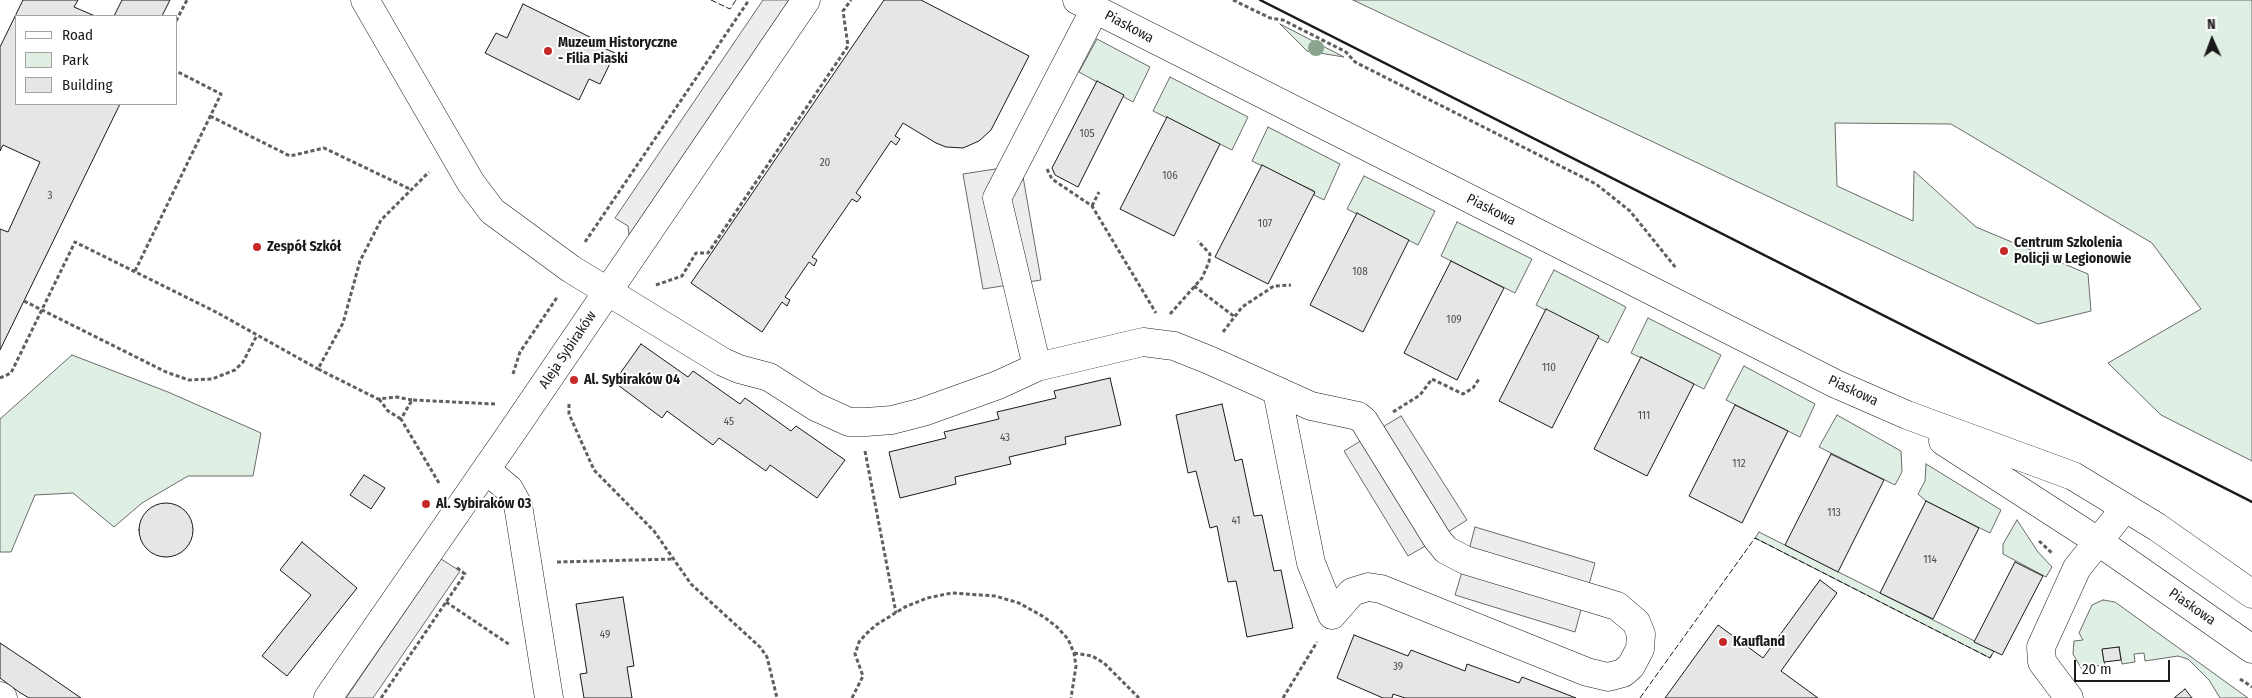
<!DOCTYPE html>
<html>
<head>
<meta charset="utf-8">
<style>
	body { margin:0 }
	#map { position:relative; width:2252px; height:698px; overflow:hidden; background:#fff; font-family:"Fira Sans Condensed",sans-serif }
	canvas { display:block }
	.legend { position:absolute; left:15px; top:15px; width:162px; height:90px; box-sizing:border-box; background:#fff; border:1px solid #a3a3a3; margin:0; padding:6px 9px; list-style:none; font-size:15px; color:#1a1a1a }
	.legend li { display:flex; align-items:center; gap:10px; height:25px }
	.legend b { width:25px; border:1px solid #a3a3a3 }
	.north { position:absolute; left:2187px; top:15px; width:50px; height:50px; -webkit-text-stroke:4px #fff; paint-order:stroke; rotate:358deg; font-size:14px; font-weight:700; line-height:20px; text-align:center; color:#1a1a1a }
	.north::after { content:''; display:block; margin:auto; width:18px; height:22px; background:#1a1a1a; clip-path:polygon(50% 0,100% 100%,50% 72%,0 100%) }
	.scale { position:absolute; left:2074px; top:660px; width:96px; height:22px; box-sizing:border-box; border:2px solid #1a1a1a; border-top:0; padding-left:6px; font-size:15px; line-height:18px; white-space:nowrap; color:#1a1a1a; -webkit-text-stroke:4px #fff; paint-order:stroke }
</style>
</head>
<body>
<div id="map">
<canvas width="2252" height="698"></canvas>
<ul class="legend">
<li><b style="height:6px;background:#fff"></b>Road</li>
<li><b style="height:14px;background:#e0efe3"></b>Park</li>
<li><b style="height:14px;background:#e6e6e6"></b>Building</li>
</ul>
<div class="north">N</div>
<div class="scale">20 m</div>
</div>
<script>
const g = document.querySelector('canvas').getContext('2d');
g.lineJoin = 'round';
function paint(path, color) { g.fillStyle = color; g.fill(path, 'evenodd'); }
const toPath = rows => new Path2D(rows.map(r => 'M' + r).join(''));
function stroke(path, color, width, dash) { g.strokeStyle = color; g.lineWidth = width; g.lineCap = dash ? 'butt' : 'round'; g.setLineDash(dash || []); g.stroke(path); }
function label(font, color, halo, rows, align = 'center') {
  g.font = font + ' "Fira Sans Condensed",sans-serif'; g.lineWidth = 4; g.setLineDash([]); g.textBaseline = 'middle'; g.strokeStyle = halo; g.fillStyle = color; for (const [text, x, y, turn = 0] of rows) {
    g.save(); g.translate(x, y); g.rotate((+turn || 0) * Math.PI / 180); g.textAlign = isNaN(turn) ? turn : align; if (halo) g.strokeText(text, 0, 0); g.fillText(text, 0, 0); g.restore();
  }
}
const green = toPath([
	[1353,0,2252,0,2252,461,2161,415,2108,363,2201,309,2152,243,1951,124,1835,123,1837,186,1913,221,1914,171,1976,227,2088,274,2091,311,2038,324,1353,0],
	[1280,24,1344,57,1307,51,1280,24],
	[1097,39,1150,67,1133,102,1079,72,1097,39],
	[1170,77,1248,117,1232,150,1153,111,1170,77],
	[1268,127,1340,164,1324,200,1314,195,1314,191,1252,161,1268,127],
	[1364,176,1435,211,1418,245,1347,209,1364,176],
	[1457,222,1532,259,1515,293,1441,256,1457,222],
	[1554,270,1626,307,1608,343,1536,305,1554,270],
	[1648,318,1721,355,1704,389,1631,353,1648,318],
	[72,355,168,392,261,433,253,476,188,476,142,503,114,527,73,493,35,495,11,552,0,552,0,419,72,355],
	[1744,366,1815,404,1800,437,1726,400,1744,366],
	[1837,415,1901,451,1902,472,1895,485,1819,447,1837,415],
	[1926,464,2001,510,1990,533,1926,501,1918,494,1925,481,1926,464],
	[2017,520,2038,552,2052,567,2046,577,2003,554,2003,544,2017,520],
	[1759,532,1906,606,1994,651,1990,658,1755,538,1759,532],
	[2103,600,2115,602,2248,698,2220,698,2209,680,2188,659,2178,656,2145,661,2144,653,2134,654,2135,662,2122,664,2119,647,2102,650,2105,665,2081,668,2073,654,2074,641,2083,640,2079,633,2092,605,2103,600]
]);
paint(green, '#e0efe3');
stroke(green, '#6a6a6a', 1);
const parking = toPath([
	[763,0,789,0,629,235,628,226,615,218,763,0],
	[1021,165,1041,280,983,289,963,174,1021,165],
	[1401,416,1467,520,1448,532,1381,428,1401,416],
	[1364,439,1427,545,1408,556,1344,451,1364,439],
	[1475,527,1595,563,1588,588,1469,550,1475,527],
	[441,559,460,571,373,698,346,698,441,559],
	[1462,572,1582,606,1575,632,1455,595,1462,572]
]);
paint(parking, '#ededed');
stroke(parking, '#6a6a6a', 1);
const building = toPath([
	[23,0,78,0,74,7,95,16,16,16,16,104,120,104,0,350,0,229,8,232,40,162,3,145,0,151,0,47,23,0],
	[122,0,170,0,162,16,114,16,122,0],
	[884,0,921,0,1029,56,991,130,979,141,963,148,946,147,936,143,903,123,895,136,900,139,896,145,891,141,856,193,861,197,857,202,852,199,812,257,817,260,814,266,809,262,785,297,790,300,787,306,782,302,762,332,691,283,884,0],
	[523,4,606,45,604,48,615,53,600,84,589,79,579,100,485,53,496,33,507,38,523,4],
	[1097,81,1124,95,1078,187,1055,175,1052,168,1097,81],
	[1167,117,1220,144,1174,236,1120,209,1167,117],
	[1262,165,1315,192,1268,284,1215,257,1262,165],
	[1357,213,1409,240,1363,332,1310,305,1357,213],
	[1451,261,1504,288,1457,380,1404,353,1451,261],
	[1546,309,1599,336,1552,428,1499,401,1546,309],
	[641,344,688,377,693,371,740,404,745,398,791,431,796,426,845,460,817,498,770,465,766,471,719,438,713,445,667,411,662,418,614,382,641,344],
	[1641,357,1694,384,1647,476,1594,449,1641,357],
	[1110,378,1121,425,1065,437,1066,444,1009,457,1011,464,955,477,956,484,900,498,889,452,946,438,944,432,999,419,997,412,1056,398,1054,391,1110,378],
	[1222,404,1235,461,1242,459,1254,516,1262,515,1274,571,1281,570,1293,628,1247,637,1236,581,1228,582,1217,526,1210,528,1196,471,1188,473,1176,415,1222,404],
	[1735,405,1788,431,1742,523,1689,496,1735,405],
	[1831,454,1884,480,1838,572,1785,545,1831,454],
	[364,475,385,488,371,509,350,495,364,475],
	[1926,501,1979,528,1933,619,1880,593,1926,501],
	'139 530a27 27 0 1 1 54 0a27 27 0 1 1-54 0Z',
	[302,542,357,588,287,676,262,656,311,595,280,570,302,542],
	[2015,562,2043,576,2002,655,1974,642,2015,562],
	[1820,580,1837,593,1781,671,1818,698,1665,698,1718,625,1763,658,1820,580],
	[623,597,634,666,627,667,632,698,584,698,580,674,587,673,576,604,623,597],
	[1354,635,1408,656,1411,650,1465,671,1467,664,1519,683,1522,677,1576,698,1405,698,1393,694,1392,698,1383,698,1337,678,1354,635],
	[0,643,36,667,81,698,29,698,19,692,0,678,0,643],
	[2119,647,2121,660,2104,662,2102,649,2119,647],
	[2185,689,2192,698,2174,698,2185,689]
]);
paint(building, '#e6e6e6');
stroke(building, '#1a1a1a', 1);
const minor = toPath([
	[365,0,471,183,492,211,571,269,723,362,739,369,769,377,816,407,849,422,866,422,892,420,923,412,998,385,1037,367,1143,342,1174,346,1209,360,1311,406,1358,416,1364,421,1437,539,1446,550,1465,560,1617,606,1636,622,1641,634,1640,649,1631,666,1623,673,1608,677,1587,672,1381,589,1368,587,1352,592,1332,615,1311,563,1277,391],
	[1077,0,1836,384,1907,415,2073,476,2157,527,2252,594],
	[1037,367,997,198,1095,9],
	[1943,441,2099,542,2252,649],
	[486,470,509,489,518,505,549,698],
	[0,696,3,698],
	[328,698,514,429,806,0],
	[2069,698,2042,662,2041,647,2077,568,2125,508]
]);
stroke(minor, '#1a1a1a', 29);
stroke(toPath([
	[1233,0,1270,18,1283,20,1346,52,1355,62,1596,184,1630,211,1676,268],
	[176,21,187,0],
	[210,116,290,156,324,148,412,190],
	[1047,169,1052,179,1092,206,1156,313],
	[1092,206,1099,192],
	[585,242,749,0],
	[135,271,221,94,176,71],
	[656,285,682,276,696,253,708,253,848,46,843,11,851,0],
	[1194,286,1235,317],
	[24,301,166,372,189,380,212,379,235,370,243,362,257,335],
	[1170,314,1202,278,1209,262,1210,254,1198,241],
	[1223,332,1242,307,1274,286,1291,285],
	[513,374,520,352,558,296],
	[0,378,11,373,75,242,216,312,318,369],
	[379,399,388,411,401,419],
	[412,400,397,397,378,399,318,369,343,323,360,261,381,220,429,172],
	[569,404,569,414,594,470,654,531,691,584,760,647,767,657,777,698],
	[1393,412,1420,395,1432,379,1463,394,1473,388,1479,379],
	[865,451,896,613],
	[439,483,401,419,412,400,495,404],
	[2039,541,2052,553],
	[557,562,673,559],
	[446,602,510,645],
	[1074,653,1092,656,1104,663,1139,698],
	[2240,679,2252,687],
	[381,698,465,574,456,567],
	[852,698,863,676,855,654,859,642,866,634,876,625,905,607,927,598,952,593,995,596,1019,603,1044,617,1057,627,1068,639,1074,653,1076,666,1071,698],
	[1283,698,1317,642]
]), '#5f5f5f', 3, [4, 2.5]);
stroke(minor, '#fff', 28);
stroke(toPath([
	[711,0,730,9,736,0],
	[1640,698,1755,538,1990,658,1994,651]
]), '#1a1a1a', 1, [6, 2.5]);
stroke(toPath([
	[1260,0,2252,502]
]), '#1a1a1a', 2.5);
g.fillStyle = '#8aa48f';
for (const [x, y] of [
	[1316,48]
]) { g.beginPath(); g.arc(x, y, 8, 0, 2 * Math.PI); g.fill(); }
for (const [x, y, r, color] of [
	[548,51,5,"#c62828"],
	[257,247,5,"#c62828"],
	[2004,251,5,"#c62828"],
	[574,380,5,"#c62828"],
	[426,504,5,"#c62828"],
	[1723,642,5,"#c62828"]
]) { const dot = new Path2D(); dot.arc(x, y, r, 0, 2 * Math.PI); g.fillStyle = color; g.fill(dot); stroke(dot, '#fff', 2); }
label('11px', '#4d4d4d', null, [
	["105",1087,134],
	["20",825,163],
	["106",1170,176],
	["3",50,196],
	["107",1265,224],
	["108",1360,272],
	["109",1454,320],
	["110",1549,368],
	["111",1644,416],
	["45",729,422],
	["43",1005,438],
	["112",1739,464],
	["113",1834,513],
	["41",1236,521],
	["114",1930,560],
	["49",605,635],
	["39",1398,667]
]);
label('14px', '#1a1a1a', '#fff', [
	["Piaskowa",1129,27,28],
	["Piaskowa",1491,210,27],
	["Aleja Sybiraków",568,350,-56],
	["Piaskowa",1853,391,25],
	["Piaskowa",2192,607,35]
]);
label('bold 14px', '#1a1a1a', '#fff', [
	["Muzeum Historyczne",558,43],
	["- Filia Piaski",558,59],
	["Centrum Szkolenia",2014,243],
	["Policji w Legionowie",2014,259],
	["Zespół Szkół",267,247],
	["Al. Sybiraków 04",584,380],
	["Al. Sybiraków 03",436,504],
	["Kaufland",1733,642]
], 'left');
</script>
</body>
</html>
